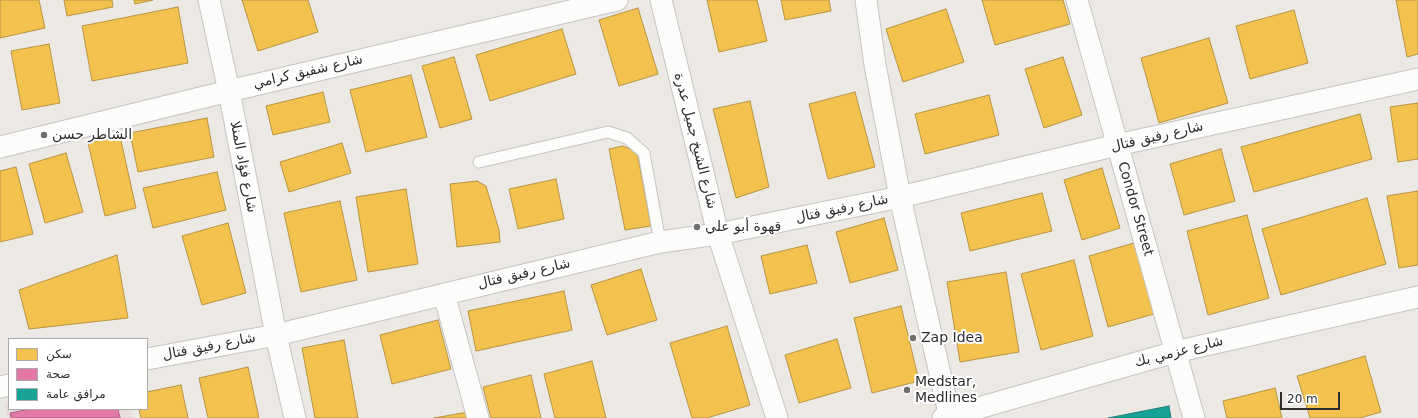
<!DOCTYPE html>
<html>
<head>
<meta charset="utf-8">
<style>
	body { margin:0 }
	#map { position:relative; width:1418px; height:418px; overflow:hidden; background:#ece8e4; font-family:"DejaVu Sans","Noto Naskh Arabic",sans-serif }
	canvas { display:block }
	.legend { position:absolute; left:8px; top:338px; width:140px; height:72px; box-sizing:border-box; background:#fff; border:1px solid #ababab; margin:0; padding:5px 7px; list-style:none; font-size:12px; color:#2e2e2e }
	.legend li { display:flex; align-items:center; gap:8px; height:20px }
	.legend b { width:20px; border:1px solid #ababab }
	.scale { position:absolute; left:1280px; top:392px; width:60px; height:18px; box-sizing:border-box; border:2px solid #2e2e2e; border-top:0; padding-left:5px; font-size:12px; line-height:14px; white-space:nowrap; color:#2e2e2e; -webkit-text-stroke:3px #fff; paint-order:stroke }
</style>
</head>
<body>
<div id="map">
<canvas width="1418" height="418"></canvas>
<ul class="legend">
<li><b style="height:11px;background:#f2c14e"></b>سكن</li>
<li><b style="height:11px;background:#e377a8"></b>صحة</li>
<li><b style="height:11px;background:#17a398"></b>مرافق عامة</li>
</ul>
<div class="scale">20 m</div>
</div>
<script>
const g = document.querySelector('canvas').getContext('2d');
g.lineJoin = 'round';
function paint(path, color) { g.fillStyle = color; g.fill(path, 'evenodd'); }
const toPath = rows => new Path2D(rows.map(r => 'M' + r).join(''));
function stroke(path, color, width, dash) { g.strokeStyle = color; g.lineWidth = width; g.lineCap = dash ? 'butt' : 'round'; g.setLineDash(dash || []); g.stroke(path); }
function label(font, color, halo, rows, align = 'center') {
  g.font = font + ' "DejaVu Sans","Noto Naskh Arabic",sans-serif'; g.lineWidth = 4; g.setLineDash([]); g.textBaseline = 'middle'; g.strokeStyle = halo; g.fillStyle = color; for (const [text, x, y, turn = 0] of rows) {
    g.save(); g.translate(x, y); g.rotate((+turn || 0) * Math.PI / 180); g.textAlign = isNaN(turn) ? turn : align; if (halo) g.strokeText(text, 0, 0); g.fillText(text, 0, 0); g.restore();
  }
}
paint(toPath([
	[9,402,9,409,131,409,132,418,7,418,5,403]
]), '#e9dcdb');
const homes = toPath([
	[0,0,39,0,45,28,0,38,0,0],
	[64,0,112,0,113,7,67,16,64,0],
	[134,0,153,0,135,4,134,0],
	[242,0,308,0,318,32,258,51,242,0],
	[707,0,757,0,767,41,719,52,707,0],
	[781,0,829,0,831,11,785,20,781,0],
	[982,0,1063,0,1070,24,995,45,982,0],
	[1396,0,1418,0,1418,54,1407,57,1396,0],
	[178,7,188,63,92,81,82,26,178,7],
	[638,8,658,74,619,86,599,20,638,8],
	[946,9,964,62,903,82,886,29,946,9],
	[1294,10,1308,63,1250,79,1236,26,1294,10],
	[562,29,576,74,490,101,476,55,562,29],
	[1209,38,1228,103,1159,123,1141,58,1209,38],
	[49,44,60,103,22,110,11,51,49,44],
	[454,57,472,119,440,128,422,66,454,57],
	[1063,57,1082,115,1044,128,1025,69,1063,57],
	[411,75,427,137,366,152,350,90,411,75],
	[323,92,330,122,273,135,266,106,323,92],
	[855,92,875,167,828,179,809,104,855,92],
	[989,95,999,135,925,154,915,114,989,95],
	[750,101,769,187,736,198,713,109,750,101],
	[1418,103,1418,159,1398,162,1390,107,1418,103],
	[1360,114,1372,159,1254,192,1241,147,1360,114],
	[207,118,214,157,138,172,130,133,207,118],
	[120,136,136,208,105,216,88,143,120,136],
	[342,143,351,173,289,192,280,162,342,143],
	[623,146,637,152,651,226,625,230,609,149,623,146],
	[1221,149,1235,201,1184,215,1170,164,1221,149],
	[66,153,83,212,45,223,29,164,66,153],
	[16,167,33,234,0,242,0,171,16,167],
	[1102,168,1120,228,1082,240,1064,180,1102,168],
	[217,172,226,210,153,228,143,188,217,172],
	[556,179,564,219,518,229,509,189,556,179],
	[477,181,486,186,499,230,500,242,457,247,450,184,477,181],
	[406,189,418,264,368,272,356,197,406,189],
	[1418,191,1418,265,1399,268,1387,196,1418,191],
	[1042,193,1052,231,970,251,961,213,1042,193],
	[1367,198,1386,264,1281,295,1262,229,1367,198],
	[340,201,357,280,301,292,284,213,340,201],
	[1247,215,1269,298,1208,315,1187,231,1247,215],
	[884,218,898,270,850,283,836,232,884,218],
	[228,223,246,293,202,305,182,236,228,223],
	[1134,243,1154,314,1108,327,1089,256,1134,243],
	[807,245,817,283,770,294,761,256,807,245],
	[117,255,128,318,29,329,19,290,117,255],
	[1074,260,1093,336,1041,350,1021,274,1074,260],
	[641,269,657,320,607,335,591,285,641,269],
	[1006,272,1019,352,960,362,947,282,1006,272],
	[564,291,572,330,476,351,468,311,564,291],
	[901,306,919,381,872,393,854,318,901,306],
	[438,320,451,369,392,384,380,335,438,320],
	[727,326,750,405,707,418,692,418,670,343,727,326],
	[837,339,851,388,799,403,785,355,837,339],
	[344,340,358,418,315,418,302,348,344,340],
	[1365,356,1381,412,1360,418,1310,418,1297,376,1365,356],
	[592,361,606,418,555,418,544,374,592,361],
	[248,367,259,418,208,418,199,378,248,367],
	[531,375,541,418,491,418,483,387,531,375],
	[181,385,188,418,141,418,139,409,147,409,147,392,181,385],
	[1275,388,1282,418,1227,418,1223,401,1275,388],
	[468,412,469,418,434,418,468,412]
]);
paint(homes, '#f2c14e');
stroke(homes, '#b79544', 1);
const health = toPath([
	[30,409,118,409,120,418,11,418,10,413,30,409]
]);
paint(health, '#e377a8');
stroke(health, '#ad6183', 1);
const public = toPath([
	[1169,406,1171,418,1108,418,1169,406]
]);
paint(public, '#17a398');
stroke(public, '#1e8078', 1);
const lane = toPath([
	[479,162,608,132,627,138,644,153,660,242]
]);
const street = toPath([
	[209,0,229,91,276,335,295,418],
	[661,0,718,234,777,418],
	[866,0,875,65,900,197,950,418],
	[1077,0,1194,418],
	[0,147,229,91,617,0],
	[444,294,478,418],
	[147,359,276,335,660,242,718,234,900,197,1117,145,1418,79],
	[0,387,9,385],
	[943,418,1175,352,1418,297]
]);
stroke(lane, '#c5c4c5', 13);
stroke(street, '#c5c4c5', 23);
stroke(lane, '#fcfcfb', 11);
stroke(street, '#fcfcfb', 21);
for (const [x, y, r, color] of [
	[44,135,4,"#706f6e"],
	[697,227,4,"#706f6e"],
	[913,338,4,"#706f6e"],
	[907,390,4,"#706f6e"]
]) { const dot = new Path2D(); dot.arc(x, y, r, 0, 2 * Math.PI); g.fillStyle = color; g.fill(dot); stroke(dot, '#fff', 1.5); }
label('14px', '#2e2e2e', '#fff', [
	["شارع شفيق كرامي",308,72,-13],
	["شارع رفيق فتال",1157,137,-13],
	["شارع الشيخ جميل عدرة",695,141,76],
	["شارع فؤاد المنلا",243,167,79],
	["شارع رفيق فتال",842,209,-12],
	["Condor Street",1135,209,74],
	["شارع رفيق فتال",524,274,-13],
	["شارع رفيق فتال",209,347,-11],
	["شارع عزمي بك",1179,352,-14]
]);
label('14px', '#2e2e2e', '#fff', [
	["الشاطر حسن",52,135],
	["قهوة أبو علي",705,227],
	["Zap Idea",921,338],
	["Medstar,",915,382],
	["Medlines",915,398]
], 'left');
</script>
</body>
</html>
